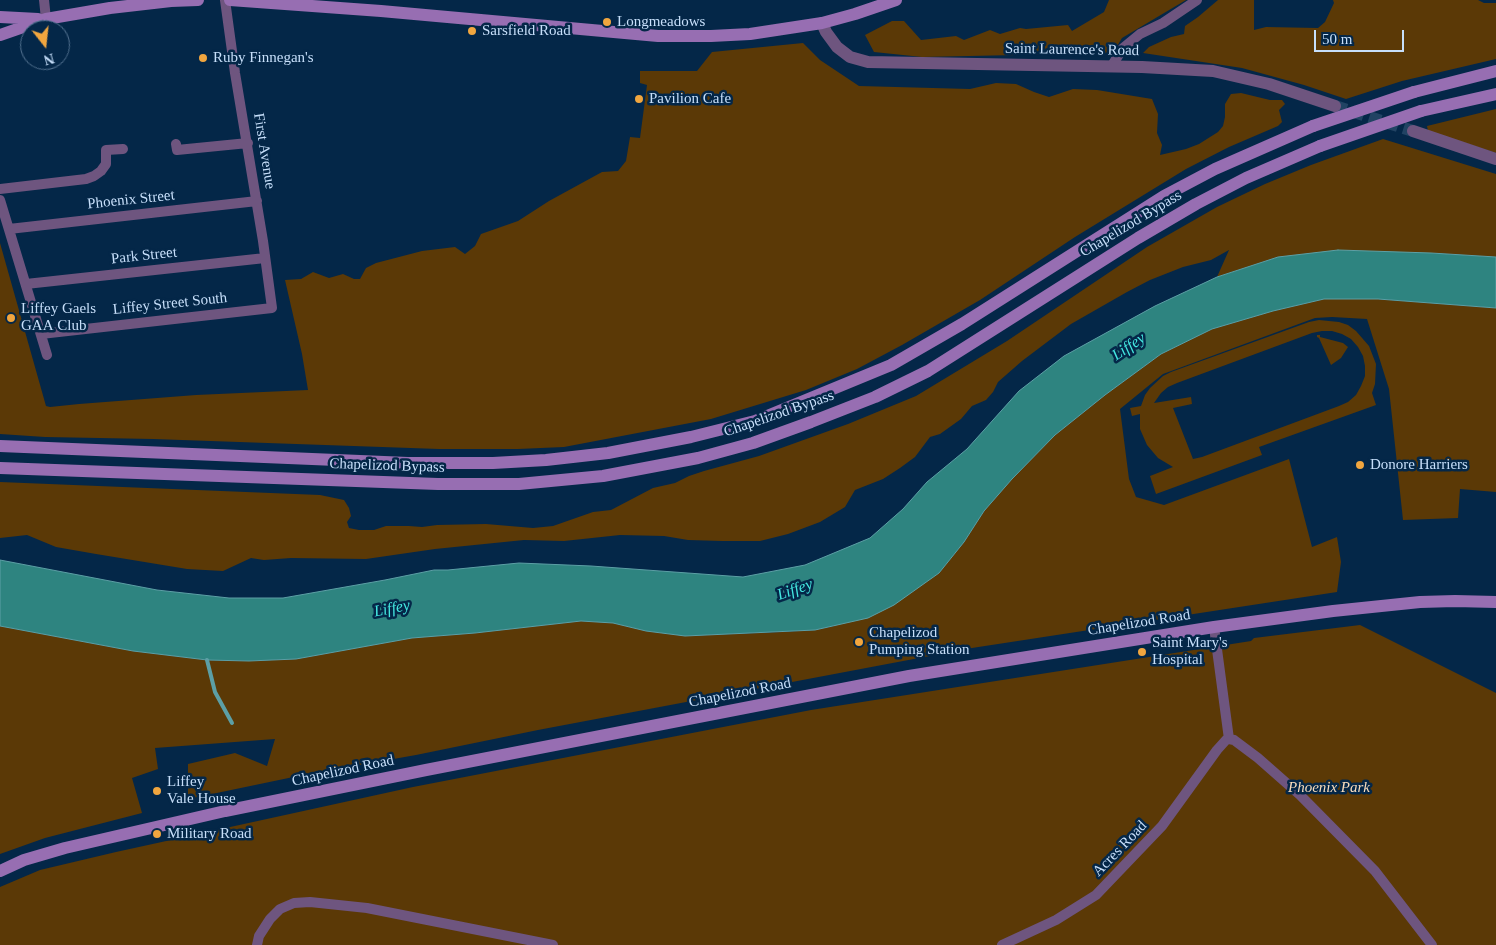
<!DOCTYPE html>
<html>
<head>
<meta charset="utf-8">
<style>
	body { margin:0 }
	#map { position:relative; width:1496px; height:945px; overflow:hidden; background:#042748; font-family:"Times New Roman",serif }
	canvas { display:block }
	.north { position:absolute; left:20px; top:20px; width:50px; height:50px; box-sizing:border-box; background:#042748; border:1px solid #52718f; border-radius:50%; rotate:164deg; font-size:14px; font-weight:700; line-height:20px; text-align:center; color:#c7dffa }
	.north::after { content:''; display:block; margin:auto; width:18px; height:22px; background:#f1a63f; clip-path:polygon(50% 0,100% 100%,50% 72%,0 100%) }
	.scale { position:absolute; left:1314px; top:30px; width:90px; height:22px; box-sizing:border-box; border:2px solid #c7dffa; border-top:0; padding-left:6px; font-size:15px; line-height:18px; white-space:nowrap; color:#c7dffa; -webkit-text-stroke:4px #042748; paint-order:stroke }
</style>
</head>
<body>
<div id="map">
<canvas width="1496" height="945"></canvas>
<div class="north">N</div>
<div class="scale">50 m</div>
</div>
<script>
const g = document.querySelector('canvas').getContext('2d');
g.lineJoin = 'round';
function paint(path, color) { g.fillStyle = color; g.fill(path, 'evenodd'); }
const toPath = rows => new Path2D(rows.map(r => 'M' + r).join(''));
function stroke(path, color, width, dash) { g.strokeStyle = color; g.lineWidth = width; g.lineCap = dash ? 'butt' : 'round'; g.setLineDash(dash || []); g.stroke(path); }
function label(font, color, halo, rows, align = 'center') {
  g.font = font + ' "Times New Roman",serif'; g.lineWidth = 5; g.setLineDash([]); g.textBaseline = 'middle'; g.strokeStyle = halo; g.fillStyle = color; for (const [text, x, y, turn = 0] of rows) {
    g.save(); g.translate(x, y); g.rotate((+turn || 0) * Math.PI / 180); g.textAlign = isNaN(turn) ? turn : align; if (halo) g.strokeText(text, 0, 0); g.fillText(text, 0, 0); g.restore();
  }
}
paint(toPath([
	[1109,0,1186,0,1122,38,1113,53,922,57,874,52,865,35,892,21,904,21,921,40,956,36,964,40,990,30,1000,34,1020,28,1026,29,1068,25,1072,31,1104,12],
	[1218,0,1254,0,1254,30,1266,27,1318,28,1325,22,1334,3,1333,0,1478,0,1484,3,1496,3,1496,59,1402,81,1346,99,1304,85,1242,68,1143,53,1149,47,1171,37,1184,34,1185,26,1198,17],
	[803,43,820,60,859,86,970,89,996,83,1016,84,1034,92,1049,97,1073,89,1097,90,1152,99,1158,114,1157,133,1162,145,1160,155,1186,149,1199,144,1218,132,1223,126,1225,117,1225,104,1231,94,1241,93,1270,100,1282,100,1285,104,1279,110,1282,122,1278,126,1229,147,1186,169,1075,237,980,300,902,345,857,369,806,390,711,419,564,447,518,449,439,449,153,439,45,437,0,434,0,243,46,406,50,407,79,404,196,395,308,390,302,354,285,280,301,279,313,272,329,278,343,274,354,279,360,279,366,268,376,263,422,251,455,247,465,254,475,246,481,234,518,221,549,201,602,172,618,171,626,161,630,137,640,138,647,85,640,83,640,71,697,71,712,52],
	[1496,109,1496,153,1428,131,1427,126],
	[1383,139,1496,174,1496,257,1431,253,1278,257,1217,277,1229,250,1211,260,1183,267,1150,280,1127,292,1071,324,1022,361,998,382,993,392,986,400,972,406,961,419,940,434,930,437,915,457,900,468,883,479,855,490,845,507,820,522,788,534,760,541,722,541,688,540,664,536,620,535,564,541,524,540,435,549,366,559,291,558,264,560,251,558,223,571,187,569,96,554,56,547,27,535,0,538,0,482,320,495,344,500,349,508,351,516,347,522,349,528,359,530,374,530,386,526,409,526,422,527,437,525,486,524,533,528,553,526,593,512,611,510,653,488,675,483,689,476,704,471,759,456,848,424,916,396,1007,341,1147,247,1217,207,1265,184,1311,165],
	[1324,299,1378,299,1496,308,1496,492,1460,489,1458,518,1403,520,1389,389,1367,319,1332,317,1315,318,1163,374,1120,409,1129,479,1136,497,1164,505,1289,459,1312,547,1337,537,1341,562,1337,592,972,648,538,730,416,755,303,775,188,799,188,764,235,753,267,766,275,739,155,748,158,769,132,778,142,813,45,838,0,854,0,626,133,651,207,660,249,661,296,659,412,638,475,633,581,621,613,623,646,631,685,636,782,632,815,630,834,626,939,573,964,542,984,511,1012,479,1055,435,1105,395,1161,354,1212,329,1273,311],
	[1319,320,1339,322,1348,325,1356,331,1369,346,1376,364,1375,384,1372,393,1376,405,1259,447,1262,455,1156,494,1150,476,1173,467,1158,458,1147,445,1140,429,1140,414,1132,416,1130,408,1141,406,1145,395,1150,388,1163,376,1171,372,1309,322],
	[1322,331,1332,331,1342,334,1351,339,1358,347,1363,356,1365,366,1365,376,1361,386,1356,395,1348,402,1339,406,1202,457,1193,459,1173,408,1192,404,1191,397,1154,403,1161,393,1168,387,1177,383,1312,333],
	[1317,335,1320,335,1320,337,1343,343,1348,347,1341,358,1331,365,1319,338,1317,337],
	[1360,625,1496,693,1496,945,0,945,0,887,40,870,116,852,413,787,811,710,1251,641,1254,638]
]), '#5b3906');
const water = toPath([
	[1338,250,1431,253,1496,257,1496,308,1378,299,1324,299,1273,311,1212,329,1161,354,1105,395,1055,435,1012,479,984,511,964,542,939,573,894,605,868,618,815,630,685,636,646,631,613,623,581,621,475,633,412,638,296,659,249,661,207,660,133,651,0,626,0,560,157,590,229,598,283,598,385,580,434,570,448,570,519,563,591,566,743,577,805,565,870,538,903,509,927,482,967,449,1019,391,1064,356,1155,306,1217,277,1278,257,1338,250]
]);
paint(water, '#2e8480');
stroke(water, '#5c9fa5', 1);
stroke(toPath([
	[207,660,215,692,232,723]
]), '#5c9fa5', 4);
stroke(toPath([
	[1335,106,1413,131]
]), '#214363', 12, [12, 6]);
stroke(toPath([
	[44,0,46,19],
	[1111,67,1123,48,1140,34,1163,23,1197,0],
	[176,144,177,150,248,143],
	[0,189,86,179,94,176,101,171,106,164,106,150,123,149],
	[0,200,47,355],
	[9,229,257,201],
	[26,284,265,258],
	[41,334,272,308,263,241,235,73,225,0],
	[1214,627,1229,739],
	[1229,739,1234,740,1258,758,1300,795,1375,871,1432,945],
	[257,945,259,936,270,919,280,909,294,903,310,902,367,908,553,945],
	[1002,945,1056,920,1096,895,1162,826,1217,750,1226,740,1229,739]
]), '#6e557f', 10);
stroke(toPath([
	[822,23,826,32,837,47,850,57,868,62,1142,67,1213,71,1269,84,1335,106],
	[1413,131,1496,159]
]), '#6e557f', 12);
stroke(toPath([
	[230,0,381,11,658,36,711,36,750,34,822,23,855,14,896,0],
	[0,17,38,19],
	[0,35,46,19,110,8,171,1,198,0],
	[1414,92,1496,71],
	[1421,111,1496,94],
	[0,446,408,463,493,463,546,460,608,453,691,437,755,421,891,365,962,324,1164,196,1215,169,1313,126],
	[0,468,438,484,519,484,603,476,698,458,753,443,811,422,875,397,928,371,1138,238,1196,204,1246,178,1320,146],
	[0,871,24,860,65,848,225,811,426,770,909,676,1214,627,1333,611,1420,602,1455,601,1496,602]
]), '#976eb2', 12);
stroke(toPath([
	[1313,126,1414,92],
	[1320,146,1421,111]
]), '#976eb2', 12);
for (const [x, y, r, color] of [
	[607,22,5,"#f1a63f"],
	[472,31,5,"#f1a63f"],
	[203,58,5,"#f1a63f"],
	[639,99,5,"#f1a63f"],
	[11,318,5,"#f1a63f"],
	[1360,465,5,"#f1a63f"],
	[859,642,5,"#f1a63f"],
	[1142,652,5,"#f1a63f"],
	[157,791,5,"#f1a63f"],
	[157,834,5,"#f1a63f"]
]) { const dot = new Path2D(); dot.arc(x, y, r, 0, 2 * Math.PI); g.fillStyle = color; g.fill(dot); stroke(dot, '#042748', 2); }
label('15px', '#c7dffa', '#042748', [
	["Longmeadows",617,22],
	["Sarsfield Road",482,31],
	["Ruby Finnegan's",213,58],
	["Pavilion Cafe",649,99],
	["Liffey Gaels",21,309],
	["GAA Club",21,326],
	["Donore Harriers",1370,465],
	["Chapelizod",869,633],
	["Pumping Station",869,650],
	["Saint Mary's",1152,643],
	["Hospital",1152,660],
	["Liffey",167,782],
	["Vale House",167,799],
	["Military Road",167,834]
], 'left');
label('15px', '#c7dffa', '#042748', [
	["Saint Laurence's Road",1072,50,1],
	["First Avenue",264,151,81],
	["Phoenix Street",131,200,-6],
	["Chapelizod Bypass",1131,224,-31],
	["Park Street",144,256,-6],
	["Liffey Street South",170,304,-6],
	["Chapelizod Bypass",779,414,-19],
	["Chapelizod Bypass",387,466,2],
	["Chapelizod Road",1139,623,-9],
	["Chapelizod Road",740,693,-11],
	["Chapelizod Road",343,771,-12],
	["Acres Road",1120,849,-46]
]);
label('italic 15px', '#f9ddbd', '#042748', [
	["Phoenix Park",1329,788]
]);
label('italic 16px', '#44e7e0', '#042748', [
	["Liffey",1129,347,-34],
	["Liffey",795,590,-19],
	["Liffey",392,609,-11]
]);
</script>
</body>
</html>
